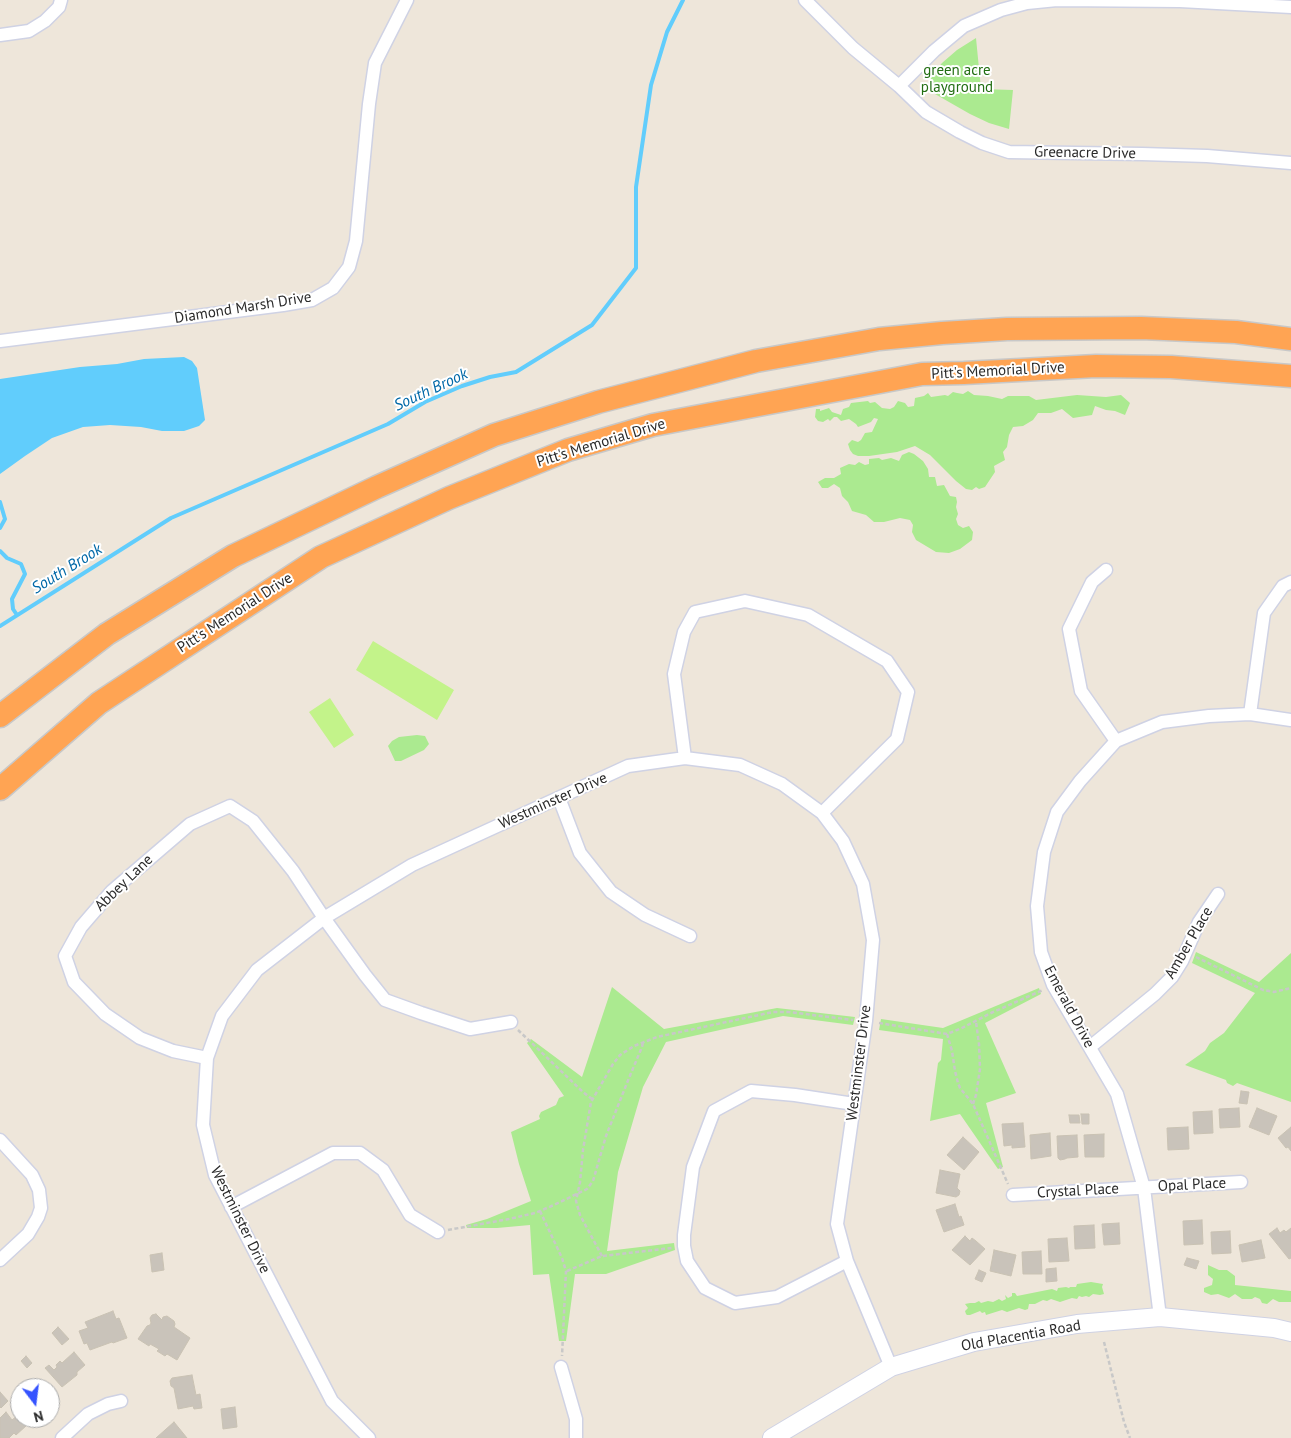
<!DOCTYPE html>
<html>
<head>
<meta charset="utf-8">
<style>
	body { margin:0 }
	#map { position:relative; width:1291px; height:1438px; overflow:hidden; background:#eee6da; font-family:"PT Sans",sans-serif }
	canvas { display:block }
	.north { position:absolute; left:10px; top:1378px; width:50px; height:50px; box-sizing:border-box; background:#fff; border:1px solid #aaa; border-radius:50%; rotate:165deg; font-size:14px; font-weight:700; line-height:20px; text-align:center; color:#2a2a2a }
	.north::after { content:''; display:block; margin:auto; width:18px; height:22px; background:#3553ff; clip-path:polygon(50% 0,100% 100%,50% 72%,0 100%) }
</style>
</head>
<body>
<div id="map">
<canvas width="1291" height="1438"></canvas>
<div class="north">N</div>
</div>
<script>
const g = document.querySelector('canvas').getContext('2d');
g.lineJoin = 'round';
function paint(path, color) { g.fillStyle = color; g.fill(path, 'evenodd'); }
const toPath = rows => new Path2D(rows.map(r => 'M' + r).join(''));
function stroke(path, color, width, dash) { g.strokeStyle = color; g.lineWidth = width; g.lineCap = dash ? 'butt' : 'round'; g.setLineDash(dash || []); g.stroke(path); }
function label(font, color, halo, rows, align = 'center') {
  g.font = font + ' "PT Sans",sans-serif'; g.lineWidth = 4; g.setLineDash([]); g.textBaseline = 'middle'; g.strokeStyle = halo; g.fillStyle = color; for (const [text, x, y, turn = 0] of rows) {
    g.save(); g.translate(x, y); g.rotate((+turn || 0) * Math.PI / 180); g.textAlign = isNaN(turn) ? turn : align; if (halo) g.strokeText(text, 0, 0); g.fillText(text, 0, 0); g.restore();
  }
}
paint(toPath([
	[976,38,981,89,1013,90,1009,129,989,123,970,114,935,94,932,91,928,84,931,76,942,63,957,50],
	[968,391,974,395,988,396,1002,399,1008,396,1029,396,1036,400,1077,395,1106,397,1121,395,1130,403,1125,415,1115,411,1106,410,1095,406,1092,415,1073,418,1062,409,1051,413,1038,413,1033,420,1023,426,1013,427,1009,435,1007,447,1003,452,1005,460,994,466,995,472,985,487,979,489,976,487,972,490,966,489,956,481,930,455,915,446,897,452,869,456,858,456,853,454,850,450,848,444,852,440,858,442,861,440,865,433,872,432,878,419,874,418,871,422,858,427,856,424,849,419,841,421,837,417,834,417,830,421,828,419,823,422,818,421,815,417,816,409,820,409,820,411,829,408,832,412,841,415,843,409,849,407,851,403,868,401,870,403,875,402,882,408,890,409,894,407,898,401,905,403,908,407,914,406,915,398,924,396,928,393,931,397,945,395,948,396,953,392,957,393,963,394],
	[909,452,914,454,923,461,928,469,929,477,935,477,937,486,944,485,950,496,956,497,957,502,956,507,958,514,956,519,958,525,963,528,969,526,973,532,972,540,960,549,949,553,936,552,916,540,912,532,913,525,910,520,900,518,884,522,874,522,866,515,852,511,848,502,842,496,840,488,834,484,828,488,822,488,818,482,825,478,834,478,841,474,840,468,849,464,855,465,859,462,865,465,869,464,869,459,879,458,882,460,891,458,899,461,902,455],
	[417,735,425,736,429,744,424,750,401,761,395,761,388,746,392,741,399,737],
	[1196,952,1259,982,1291,953,1291,1102,1237,1083,1233,1086,1227,1083,1226,1080,1185,1065,1205,1051,1210,1043,1224,1033,1255,993,1192,963],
	[612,987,664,1029,777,1008,855,1017,853,1025,783,1016,666,1042,643,1087,618,1172,607,1251,674,1243,675,1250,606,1274,575,1274,566,1341,559,1341,549,1274,533,1275,530,1225,497,1228,467,1228,466,1225,487,1219,531,1201,519,1164,511,1132,540,1119,539,1116,541,1112,556,1105,559,1098,564,1096,527,1043,531,1039,582,1077],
	[1039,988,1041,994,985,1023,1016,1093,986,1103,1003,1167,998,1169,960,1114,930,1121,938,1063,941,1060,943,1039,879,1030,881,1019,943,1028],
	[1208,1265,1219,1270,1227,1270,1235,1276,1235,1285,1291,1291,1291,1302,1279,1302,1273,1299,1267,1304,1262,1303,1260,1299,1255,1297,1252,1299,1242,1299,1235,1294,1229,1298,1218,1294,1211,1295,1204,1292,1204,1288,1212,1285,1213,1279,1208,1275],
	[1091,1282,1103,1284,1102,1287,1104,1294,1100,1295,1093,1294,1089,1297,1086,1296,1082,1297,1079,1296,1077,1299,1072,1298,1060,1302,1051,1299,1047,1301,1043,1300,1035,1304,1029,1304,1028,1309,1025,1310,1019,1308,1007,1312,1002,1310,986,1315,985,1312,982,1313,980,1311,970,1315,967,1315,966,1314,965,1311,968,1308,965,1304,970,1303,975,1303,979,1301,981,1303,988,1301,993,1302,999,1299,1002,1301,1006,1299,1005,1295,1008,1298,1012,1296,1012,1293,1015,1293,1017,1296,1052,1289,1057,1291,1058,1288,1066,1287,1069,1288,1070,1287,1076,1287,1077,1284]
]), '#abea90');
paint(toPath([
	[373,641,454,690,437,720,356,670],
	[330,698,354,735,334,748,309,712]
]), '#c3f38a');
paint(toPath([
	[184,357,192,361,197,368,205,420,199,426,184,431,162,431,141,427,110,425,83,427,52,438,25,456,0,474,0,379,80,367,117,364,144,359]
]), '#61cdfc');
stroke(toPath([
	[0,502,5,519,0,528],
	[0,551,7,558,21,564,25,574,12,599,13,609,17,615],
	[0,626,171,518,388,424,425,402,462,386,490,377,516,372,592,325,636,268,636,187,651,85,667,32,683,0]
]), '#61cdfc', 4);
const building = toPath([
	[1241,1091,1249,1092,1247,1104,1239,1103,1241,1091],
	[1239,1108,1240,1127,1220,1128,1219,1109,1239,1108],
	[1257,1108,1277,1116,1269,1135,1249,1127,1257,1108],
	[1212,1111,1213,1133,1194,1134,1193,1112,1212,1111],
	[1081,1114,1089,1114,1089,1124,1082,1124,1081,1114],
	[1069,1115,1079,1115,1080,1123,1070,1123,1069,1115],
	[1023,1123,1025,1147,1012,1148,1012,1145,1004,1146,1002,1124,1023,1123],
	[1188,1127,1189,1149,1168,1150,1167,1128,1188,1127],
	[1291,1127,1291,1151,1288,1147,1286,1148,1278,1138,1291,1127],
	[1050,1133,1051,1156,1031,1159,1030,1135,1050,1133],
	[1104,1134,1104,1157,1085,1157,1084,1135,1104,1134],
	[1077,1135,1078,1157,1067,1158,1065,1159,1060,1160,1058,1158,1057,1136,1077,1135],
	[963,1137,979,1152,964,1170,947,1155,963,1137],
	[940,1170,960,1174,957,1188,960,1191,959,1195,956,1197,936,1193,940,1170],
	[955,1204,959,1217,961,1216,964,1225,944,1232,936,1210,955,1204],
	[1202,1220,1203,1244,1184,1245,1183,1221,1202,1220],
	[1119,1223,1120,1244,1104,1245,1102,1224,1119,1223],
	[1094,1225,1095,1248,1075,1249,1074,1226,1094,1225],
	[1277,1228,1280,1233,1284,1230,1286,1232,1291,1228,1291,1258,1289,1259,1269,1234,1277,1228],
	[1230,1231,1231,1253,1212,1254,1211,1232,1230,1231],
	[965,1236,970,1241,972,1238,976,1241,985,1249,970,1265,952,1250,965,1236],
	[1067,1238,1069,1261,1049,1262,1048,1239,1067,1238],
	[1261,1240,1265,1258,1242,1262,1239,1245,1261,1240],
	[994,1250,1016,1255,1011,1276,990,1271,994,1250],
	[1041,1251,1042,1274,1023,1274,1022,1252,1041,1251],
	[162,1253,164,1270,152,1272,150,1255,162,1253],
	[1187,1258,1199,1261,1196,1269,1184,1265,1187,1258],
	[1056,1268,1057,1281,1046,1282,1046,1269,1056,1268],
	[979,1270,986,1273,982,1282,975,1279,979,1270],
	[113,1311,116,1319,119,1318,127,1338,113,1343,112,1342,90,1350,87,1343,84,1344,79,1331,88,1328,85,1322,113,1311],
	[156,1314,162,1320,163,1317,167,1316,174,1321,175,1324,174,1327,190,1338,177,1360,167,1354,165,1356,157,1351,159,1349,150,1344,149,1346,138,1339,147,1326,150,1325,151,1323,150,1318,152,1315,156,1314],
	[58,1327,69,1339,62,1345,52,1333,58,1327],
	[74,1352,85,1365,77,1372,77,1375,62,1387,45,1368,49,1365,54,1370,57,1367,56,1365,60,1361,62,1363,74,1352],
	[26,1356,32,1363,27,1368,21,1361,26,1356],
	[192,1375,196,1395,200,1394,202,1408,194,1409,193,1406,178,1409,174,1388,171,1386,170,1381,172,1378,192,1375],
	[50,1389,59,1399,50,1407,50,1389],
	[0,1392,8,1401,1,1408,0,1407,0,1392],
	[235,1407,237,1427,223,1429,221,1409,235,1407],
	[6,1412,12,1420,17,1416,26,1426,16,1435,14,1433,9,1438,0,1438,0,1418,6,1412],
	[174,1422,187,1438,156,1438,174,1422]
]);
paint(building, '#c9c3ba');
stroke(building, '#c9c2b3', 1);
const street = toPath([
	[805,0,853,48,899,86,926,112,960,132,982,143,1009,152,1142,154,1207,156,1291,163],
	[0,35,29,31,45,21,59,7,61,0],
	[899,86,934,51,964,26,1001,10,1027,3,1057,0,1180,1,1291,7],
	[0,341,283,305,312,300,333,288,349,267,356,241,369,104,375,63,407,0],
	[1106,570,1092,582,1069,629,1081,691,1116,741],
	[1250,714,1264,613,1283,586,1291,582],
	[685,758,674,674,684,632,695,612,745,601,808,615,887,661,908,692,897,739,822,813],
	[559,798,580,853,611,892,645,915,690,936],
	[1090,1047,1155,994,1172,977,1182,961,1199,922,1218,894],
	[207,1058,173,1051,140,1038,105,1014,74,982,65,956,81,927,112,891,190,824,230,806,253,821,293,871,324,918,365,975,385,1000,421,1013,470,1029,511,1022],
	[0,1140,32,1175,39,1190,41,1208,38,1217,28,1234,0,1260],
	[1013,1195,1241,1182],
	[231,1207,333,1153,360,1153,383,1170,410,1215,438,1232],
	[847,1261,777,1297,735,1303,705,1288,687,1261,684,1246,684,1235,693,1167,714,1111,751,1091,795,1095,854,1104],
	[1160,1317,1144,1188,1117,1094,1053,985,1041,952,1037,906,1044,852,1057,812,1080,781,1116,741,1162,722,1209,716,1250,714,1291,720],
	[561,1367,576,1419,576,1438],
	[62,1438,88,1414,108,1404,121,1401],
	[369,1438,332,1401,215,1175,203,1125,207,1058,222,1016,257,970,324,918,412,865,628,766,685,758,740,765,782,784,822,813,843,841,863,884,873,940,866,1021,837,1224,847,1261,891,1367]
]);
const secondary = toPath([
	[772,1438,891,1367,974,1342,1077,1324,1160,1317,1274,1328,1291,1332]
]);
const highway = toPath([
	[0,716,107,634,233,556,377,487,494,435,598,402,756,361,879,339,942,333,1007,329,1141,328,1236,332,1291,339],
	[0,789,99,703,321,557,449,498,568,450,653,425,922,374,964,373,1096,366,1171,367,1291,376]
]);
stroke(street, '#cfd2e4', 15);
stroke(secondary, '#cfd2e4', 20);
stroke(highway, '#c8c8c8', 25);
stroke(toPath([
	[1196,957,1263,990,1274,992,1291,988],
	[879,1023,947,1034,962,1028,991,1013,1043,990],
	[518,1030,583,1092,592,1099],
	[947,1034,952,1051,955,1071,958,1083,960,1088,973,1104,1008,1184],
	[973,1104,976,1095,980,1069,979,1044,976,1022],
	[540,1211,562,1258,566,1271,562,1356],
	[448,1230,509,1219,535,1213,554,1205,587,1189,593,1181,606,1136,629,1078,642,1047,643,1042],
	[602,1256,580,1215,576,1201,580,1182,583,1150,591,1102,613,1064,620,1055,634,1046,657,1037,773,1012,789,1012,853,1020],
	[567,1271,602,1256,672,1248],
	[1104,1342,1124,1422,1130,1438]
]), '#c8c8c8', 2.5, [4, 2.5]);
stroke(street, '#fff', 12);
stroke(secondary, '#fff', 18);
stroke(highway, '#ffa453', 22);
label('15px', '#226e12', '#fff', [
	["green acre",957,71],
	["playground",957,88]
]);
label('15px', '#2a2a2a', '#fff', [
	["Greenacre Drive",1085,153,1],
	["Diamond Marsh Drive",243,308,-9],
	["Pitt's Memorial Drive",998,371,-3],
	["Pitt's Memorial Drive",601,443,-17],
	["Pitt's Memorial Drive",235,613,-33],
	["Westminster Drive",553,801,-24],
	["Abbey Lane",124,883,-44],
	["Amber Place",1189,943,-60],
	["Emerald Drive",1069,1007,62],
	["Westminster Drive",859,1063,-83],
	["Opal Place",1192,1185,-3],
	["Crystal Place",1078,1191,-3],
	["Westminster Drive",240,1220,64],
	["Old Placentia Road",1021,1336,-10]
]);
label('italic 16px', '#0068a7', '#fff', [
	["South Brook",431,390,-25],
	["South Brook",67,569,-32]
]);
</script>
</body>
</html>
